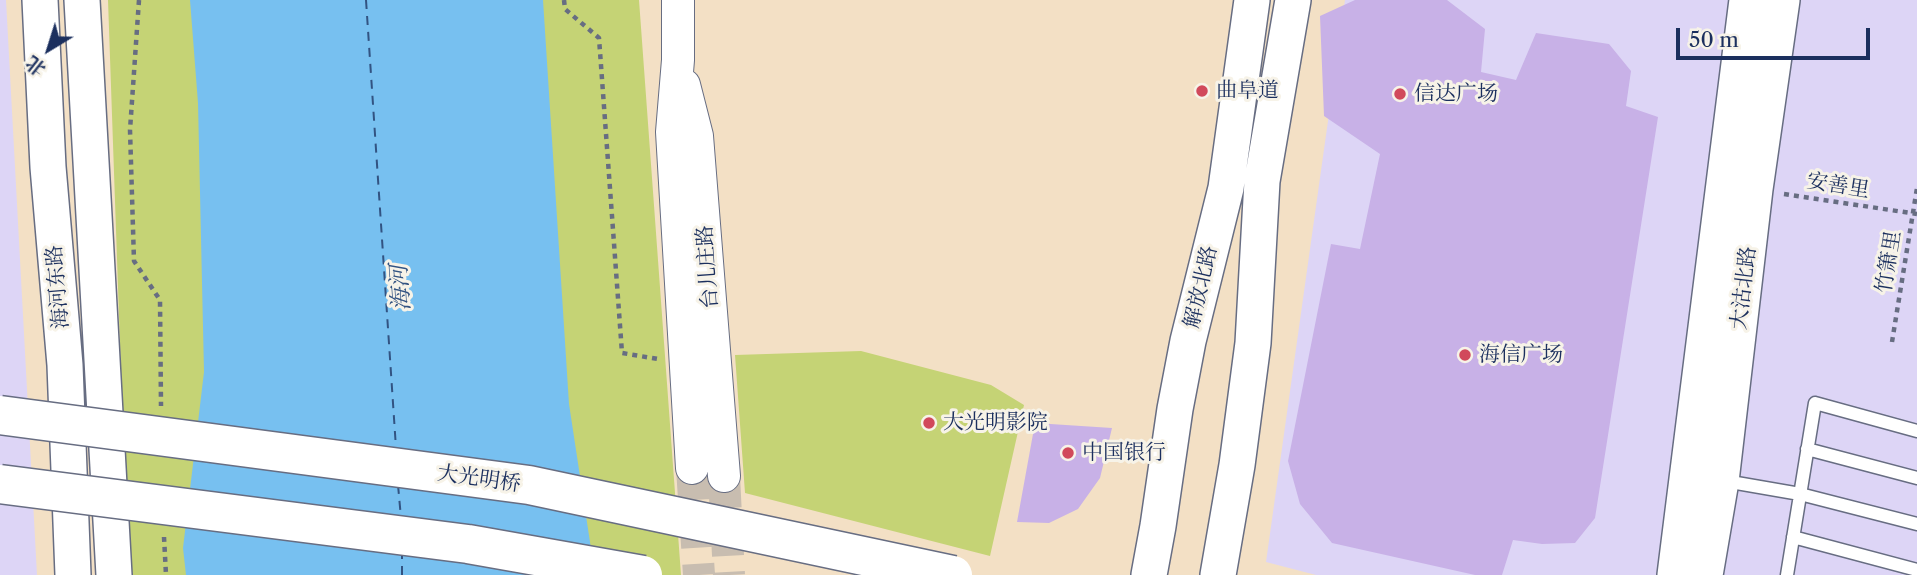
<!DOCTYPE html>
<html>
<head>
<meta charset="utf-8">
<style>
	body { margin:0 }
	#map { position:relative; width:1917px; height:575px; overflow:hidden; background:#f3e0c5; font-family:"Libre Caslon Text","Noto Serif SC",serif }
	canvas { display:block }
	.north { position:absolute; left:14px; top:14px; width:70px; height:70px; -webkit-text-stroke:5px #f7f3e8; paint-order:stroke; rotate:218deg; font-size:19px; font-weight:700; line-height:28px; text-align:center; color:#1b2f5e }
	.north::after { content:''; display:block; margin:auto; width:24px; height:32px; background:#1b2f5e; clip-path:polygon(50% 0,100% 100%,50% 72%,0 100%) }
	.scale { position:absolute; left:1676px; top:28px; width:194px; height:32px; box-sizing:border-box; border:4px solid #1b2f5e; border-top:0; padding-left:9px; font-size:21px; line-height:24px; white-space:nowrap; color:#1b2f5e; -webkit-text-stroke:5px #f7f3e8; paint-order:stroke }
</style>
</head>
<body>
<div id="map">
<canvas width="1917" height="575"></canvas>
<div class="north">北</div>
<div class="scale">50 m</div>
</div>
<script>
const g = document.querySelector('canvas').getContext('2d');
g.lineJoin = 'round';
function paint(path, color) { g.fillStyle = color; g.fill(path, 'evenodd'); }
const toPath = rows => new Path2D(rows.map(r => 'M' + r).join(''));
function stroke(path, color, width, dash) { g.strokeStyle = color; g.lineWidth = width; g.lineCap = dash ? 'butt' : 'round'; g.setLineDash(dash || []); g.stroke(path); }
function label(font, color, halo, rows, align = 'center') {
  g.font = font + ' "Libre Caslon Text","Noto Serif SC",serif'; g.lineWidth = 6; g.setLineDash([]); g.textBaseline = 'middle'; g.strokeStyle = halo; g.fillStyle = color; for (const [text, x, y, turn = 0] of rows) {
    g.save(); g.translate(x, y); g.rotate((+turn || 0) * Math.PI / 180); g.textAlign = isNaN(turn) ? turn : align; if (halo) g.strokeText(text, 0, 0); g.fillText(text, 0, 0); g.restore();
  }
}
paint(toPath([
	[0,0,6,0,37,575,0,575],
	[1345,0,1917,0,1917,575,1316,575,1266,562]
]), '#ddd5f6');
paint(toPath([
	[108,0,639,0,681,575,128,575],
	[861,351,991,385,1024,405,990,556,745,493,735,355]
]), '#c5d375');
paint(toPath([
	[190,0,543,0,569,404,595,575,186,575,183,548,204,372,198,103]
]), '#77c0f0');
stroke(toPath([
	[366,0,396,448],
	[398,485,401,518],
	[402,575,402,555]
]), '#325382', 2, [9, 7]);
paint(toPath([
	[1355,0,1447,0,1485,29,1481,72,1516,80,1536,33,1609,44,1631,71,1626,106,1658,117,1595,518,1575,543,1542,544,1513,540,1502,575,1475,575,1332,543,1300,504,1288,461,1331,244,1360,249,1380,154,1324,116,1320,16],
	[1035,423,1112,428,1100,478,1078,509,1049,523,1017,522]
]), '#c8b1e7');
stroke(toPath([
	[692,468,699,575],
	[724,476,729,575]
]), '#c8bdb0', 32, [32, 16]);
const service = toPath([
	[1807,449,1917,478],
	[1725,481,1800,494,1917,524],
	[1793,537,1917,570],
	[1787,575,1815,403,1917,431]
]);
const tertiary = toPath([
	[678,0,678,60,672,132,692,468],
	[684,85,697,136,724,476]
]);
const secondary = toPath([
	[40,0,48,167,65,365,73,575],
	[82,0,114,575],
	[1149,575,1158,526,1175,409,1188,341,1226,188,1252,0],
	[1218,575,1237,465,1253,343,1262,181,1293,0],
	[1675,575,1747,0],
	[1705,575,1721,481,1755,189,1782,0]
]);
stroke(service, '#676d82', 15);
stroke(tertiary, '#676d82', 34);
stroke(secondary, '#676d82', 38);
stroke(toPath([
	[139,0,130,130,134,261,160,300,161,406],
	[564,0,565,9,599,38,622,353,658,359],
	[1784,194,1917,214],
	[1892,342,1917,188],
	[164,537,166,575]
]), '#676d82', 4.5, [5, 5]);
stroke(service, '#fff', 12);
stroke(tertiary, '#fff', 32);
stroke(secondary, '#fff', 35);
const primaryBridge = toPath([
	[0,415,529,485,953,575],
	[0,484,468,544,643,575]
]);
stroke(primaryBridge, '#676d82', 41, []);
stroke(primaryBridge, '#fff', 38);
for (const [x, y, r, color] of [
	[1202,91,7,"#d1495b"],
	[1400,94,7,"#d1495b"],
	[1465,355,7,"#d1495b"],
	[929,423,7,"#d1495b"],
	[1068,453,7,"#d1495b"]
]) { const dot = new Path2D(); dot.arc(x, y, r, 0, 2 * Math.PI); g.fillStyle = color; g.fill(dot); stroke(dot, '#f7f3e8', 2.5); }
label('21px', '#1b2f5e', '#f7f3e8', [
	["曲阜道",1216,91],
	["信达广场",1414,94],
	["海信广场",1479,355],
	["大光明影院",943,423],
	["中国银行",1082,453]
], 'left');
label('21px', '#1b2f5e', '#f7f3e8', [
	["安善里",1838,186,9],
	["竹箫里",1889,262,-81],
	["台儿庄路",708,267,-94],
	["海河东路",58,287,-95],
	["解放北路",1201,287,-77],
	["大沽北路",1744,288,-83],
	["大光明桥",479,479,8]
]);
label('italic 23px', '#325382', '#f7f3e8', [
	["海河",401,288,-94]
]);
</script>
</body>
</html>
